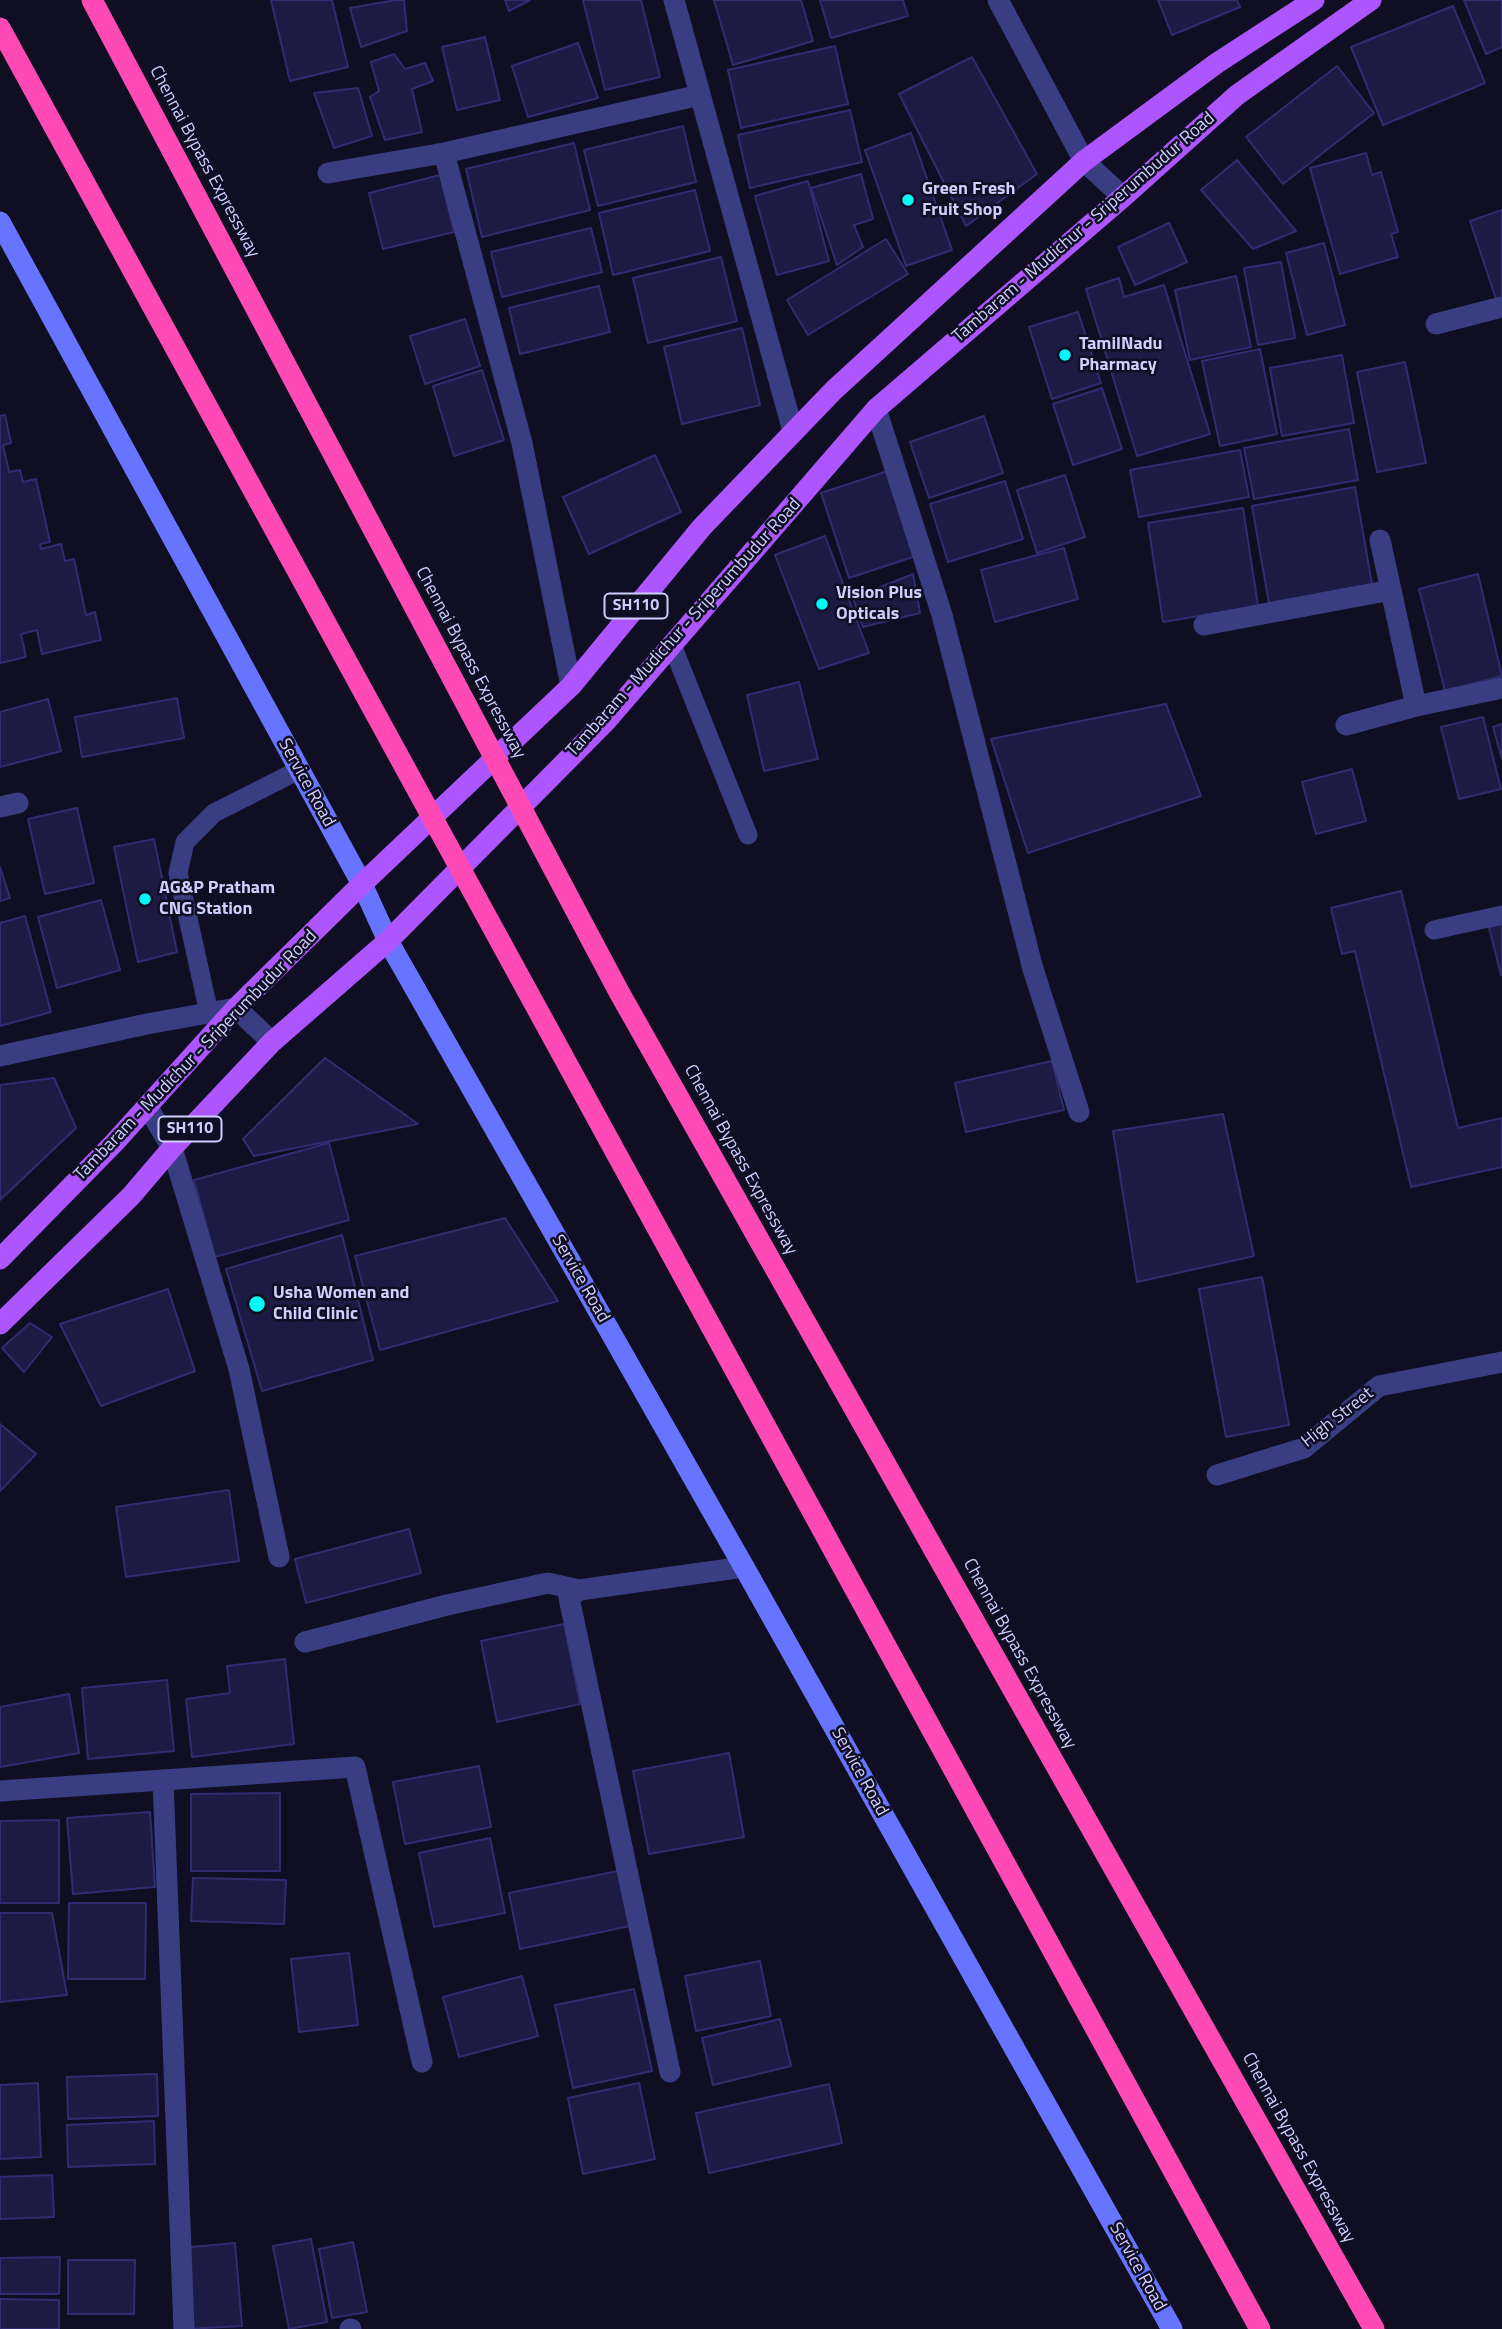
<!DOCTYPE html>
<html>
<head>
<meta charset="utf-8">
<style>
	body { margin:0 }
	canvas { display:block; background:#0f0e23 }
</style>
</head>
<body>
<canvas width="1502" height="2329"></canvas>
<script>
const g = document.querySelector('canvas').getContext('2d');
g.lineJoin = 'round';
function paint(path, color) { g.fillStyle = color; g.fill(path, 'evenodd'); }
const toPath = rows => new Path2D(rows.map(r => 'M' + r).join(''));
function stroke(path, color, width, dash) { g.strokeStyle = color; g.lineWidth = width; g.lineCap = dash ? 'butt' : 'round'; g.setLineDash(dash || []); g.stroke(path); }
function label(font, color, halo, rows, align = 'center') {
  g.font = font + ' "Titillium Web",sans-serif'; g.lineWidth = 5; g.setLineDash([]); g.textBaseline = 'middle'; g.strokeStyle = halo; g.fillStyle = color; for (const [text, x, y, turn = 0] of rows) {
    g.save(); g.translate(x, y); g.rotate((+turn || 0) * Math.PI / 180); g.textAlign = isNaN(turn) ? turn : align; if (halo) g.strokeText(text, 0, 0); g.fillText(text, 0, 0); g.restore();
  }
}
const building = toPath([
	[271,0,332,0,348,67,290,81,271,0],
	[396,0,404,0,407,31,361,47,350,8,396,0],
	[505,0,530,0,509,11,505,0],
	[583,0,641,0,660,77,605,90,583,0],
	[714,0,801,0,813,41,733,65,714,0],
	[820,0,903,0,908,16,831,38,820,0],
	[1158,0,1237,0,1240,7,1172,35,1158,0],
	[1464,0,1502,0,1502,47,1486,54,1464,0],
	[1453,6,1485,83,1383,125,1351,47,1453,6],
	[485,37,500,100,457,110,442,47,485,37],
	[578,43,598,98,528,117,512,66,578,43],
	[835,46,848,104,741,128,728,70,835,46],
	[394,54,405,69,425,63,433,81,412,89,422,132,385,140,370,97,379,91,371,62,394,54],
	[972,57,1037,174,966,226,899,94,972,57],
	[1337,66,1374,113,1283,184,1246,137,1337,66],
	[358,88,372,136,334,148,314,93,358,88],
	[850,110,862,162,750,188,738,135,850,110],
	[683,126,696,182,598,206,584,150,683,126],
	[911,133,952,250,906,266,865,150,911,133],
	[574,143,590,210,482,237,466,169,574,143],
	[1366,153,1372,175,1381,172,1398,232,1391,234,1398,257,1340,274,1310,168,1366,153],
	[1237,160,1296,231,1253,249,1201,190,1237,160],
	[861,174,873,219,854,225,863,247,837,265,811,188,861,174],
	[440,175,454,232,383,249,369,193,440,175],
	[808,181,829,261,777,275,755,196,808,181],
	[695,190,710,251,613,275,599,213,695,190],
	[1502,210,1502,304,1498,305,1470,221,1502,210],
	[1169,223,1187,262,1135,285,1118,247,1169,223],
	[591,228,602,272,502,297,491,252,591,228],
	[886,239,908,274,808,335,787,300,886,239],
	[1324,243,1345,325,1307,335,1286,253,1324,243],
	[721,257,737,321,648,343,633,278,721,257],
	[1281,262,1295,338,1258,345,1244,268,1281,262],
	[1236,276,1251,347,1190,360,1175,290,1236,276],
	[1119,278,1124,297,1164,285,1210,434,1137,456,1086,289,1119,278],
	[599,286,610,332,520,354,509,308,599,286],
	[1078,312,1101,383,1052,399,1029,327,1078,312],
	[465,319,480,366,425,384,410,336,465,319],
	[742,328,760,405,682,424,664,347,742,328],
	[1260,349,1277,434,1220,446,1202,361,1260,349],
	[1342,355,1354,423,1282,436,1270,368,1342,355],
	[1405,362,1426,463,1377,472,1357,372,1405,362],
	[482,370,504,440,454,456,433,386,482,370],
	[1102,388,1122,449,1073,465,1053,404,1102,388],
	[5,415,11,443,3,445,9,472,20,470,23,482,36,479,50,542,40,544,41,549,61,544,65,561,74,559,86,615,95,612,101,640,42,654,37,630,21,634,26,657,0,663,0,416,5,415],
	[984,416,1003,473,929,498,910,442,984,416],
	[1349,429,1358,480,1254,499,1244,448,1349,429],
	[1240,450,1249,497,1139,517,1130,470,1240,450],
	[655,455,681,512,589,554,563,497,655,455],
	[891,470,919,555,849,578,821,493,891,470],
	[1065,475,1085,537,1037,553,1017,490,1065,475],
	[1005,481,1023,539,948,562,930,504,1005,481],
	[1355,487,1372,584,1269,603,1252,506,1355,487],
	[1243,508,1258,606,1163,622,1148,523,1243,508],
	[825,536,869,653,819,669,775,555,825,536],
	[1064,548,1078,599,995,622,981,570,1064,548],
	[913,574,920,613,863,627,853,598,913,574],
	[1478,574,1502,676,1445,691,1419,589,1478,574],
	[799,682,818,759,764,771,747,695,799,682],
	[177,698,184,738,82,757,75,717,177,698],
	[48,699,61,751,0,767,0,712,48,699],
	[1166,704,1201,796,1028,853,991,739,1166,704],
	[1483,717,1501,789,1459,799,1441,727,1483,717],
	[1502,724,1502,759,1493,727,1502,724],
	[1352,769,1366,821,1316,834,1302,782,1352,769],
	[77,808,94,883,45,894,28,819,77,808],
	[154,839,177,952,138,962,114,847,154,839],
	[0,867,10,898,0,901,0,867],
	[1401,891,1458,1128,1502,1118,1502,1167,1411,1187,1355,951,1342,954,1331,908,1401,891],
	[101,900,120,970,57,988,38,917,101,900],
	[25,916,51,1012,0,1026,0,923,25,916],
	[1502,924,1502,975,1501,975,1489,927,1502,924],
	[325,1058,418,1124,254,1156,243,1139,325,1058],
	[1052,1061,1064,1110,966,1132,955,1083,1052,1061],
	[54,1078,76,1128,0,1200,0,1085,54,1078],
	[1223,1114,1254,1256,1137,1282,1113,1131,1223,1114],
	[329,1143,349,1220,215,1257,194,1180,329,1143],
	[505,1218,558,1301,380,1350,355,1256,505,1218],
	[342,1235,373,1360,262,1391,226,1269,342,1235],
	[1262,1277,1289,1425,1226,1437,1199,1289,1262,1277],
	[168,1289,195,1371,101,1406,60,1324,168,1289],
	[30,1323,52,1337,24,1372,2,1348,30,1323],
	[0,1424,36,1454,0,1491,0,1424],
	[229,1490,239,1561,126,1577,116,1507,229,1490],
	[409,1529,421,1573,306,1603,295,1559,409,1529],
	[564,1624,580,1704,497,1722,481,1641,564,1624],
	[285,1659,294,1744,192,1757,186,1699,230,1693,227,1666,285,1659],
	[167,1680,174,1751,88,1759,82,1688,167,1680],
	[69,1694,79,1753,0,1767,0,1707,69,1694],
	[729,1753,744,1837,649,1854,633,1771,729,1753],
	[479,1766,491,1827,405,1844,393,1782,479,1766],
	[280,1793,280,1871,191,1871,191,1794,280,1793],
	[150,1812,155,1887,73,1894,67,1818,150,1812],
	[59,1820,59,1903,0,1903,0,1821,59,1820],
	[490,1838,505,1913,434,1927,419,1853,490,1838],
	[618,1871,630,1926,520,1949,509,1893,618,1871],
	[193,1878,286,1880,284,1924,191,1921,193,1878],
	[69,1903,146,1903,145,1979,68,1979,69,1903],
	[0,1913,52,1913,67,1995,0,2002,0,1913],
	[349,1953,358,2025,299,2032,291,1959,349,1953],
	[760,1961,771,2016,696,2031,685,1976,760,1961],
	[522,1976,538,2036,459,2057,443,1997,522,1976],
	[634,1989,652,2071,573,2088,555,2005,634,1989],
	[780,2019,791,2066,713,2085,702,2038,780,2019],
	[157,2074,158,2116,68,2119,67,2077,157,2074],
	[38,2083,41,2157,0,2159,0,2085,38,2083],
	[639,2083,655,2159,583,2174,568,2098,639,2083],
	[829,2084,842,2143,709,2173,696,2113,829,2084],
	[154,2121,155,2164,68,2167,67,2125,154,2121],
	[52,2175,54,2217,0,2219,0,2177,52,2175],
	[311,2239,327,2322,289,2329,273,2246,311,2239],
	[353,2242,367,2312,332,2318,319,2249,353,2242],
	[235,2243,242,2326,188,2329,181,2248,235,2243],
	[60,2257,59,2294,0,2294,0,2258,60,2257],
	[68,2260,135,2260,134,2314,68,2314,68,2260],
	[0,2299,59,2300,59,2329,0,2329,0,2299]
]);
paint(building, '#1d1a44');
stroke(building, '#312c70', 2);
stroke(toPath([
	[672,645,748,835],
	[1434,930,1502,915],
	[209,1013,178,873,185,842,214,813,299,770]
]), '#393e82', 19);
stroke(toPath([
	[674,0,793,431],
	[998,0,1084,161,1123,197],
	[444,153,522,443,571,686],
	[328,173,444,153,700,95],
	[1436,324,1502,307],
	[876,409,942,615,1033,969,1079,1112],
	[1391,590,1416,706],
	[1204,625,1391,590,1380,540],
	[1346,725,1416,706,1502,688],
	[0,807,18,803],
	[0,1056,147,1024,236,1008,272,1042],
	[147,1106,172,1148,239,1369,279,1557],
	[1217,1475,1304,1448,1379,1386,1502,1362],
	[305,1642,447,1605,548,1583,579,1590],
	[163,1780,184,2329],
	[0,1791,355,1767,422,2062],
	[670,2072,569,1598,579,1590,744,1567],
	[350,2329,351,2329]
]), '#393e82', 21);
stroke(toPath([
	[0,222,362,884,388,941,744,1567,1172,2329]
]), '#6674ff', 21);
stroke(toPath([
	[0,1259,114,1143,236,1008,362,884,571,686,702,527,834,390,1084,161,1217,63,1314,0],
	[0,1324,131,1196,172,1148,272,1042,388,941,607,720,876,409,1123,197,1237,95,1371,0]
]), '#ad56ff', 21);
stroke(toPath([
	[92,0,619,992,1374,2329],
	[0,28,1260,2329]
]), '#ff4ab6', 21);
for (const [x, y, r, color] of [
	[908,200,7,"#00faf7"],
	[1065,355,7,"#00faf7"],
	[822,604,7,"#00faf7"],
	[145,899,7,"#00faf7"],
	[257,1304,9,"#00faf7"]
]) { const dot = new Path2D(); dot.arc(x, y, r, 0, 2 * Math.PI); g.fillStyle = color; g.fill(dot); stroke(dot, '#0f0e23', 2.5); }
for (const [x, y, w] of [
	[636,606,63],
	[190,1129,63]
]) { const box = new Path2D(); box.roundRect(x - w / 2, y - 12.5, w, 25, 5); g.fillStyle = '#0f0e23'; g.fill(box); stroke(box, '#cfcfff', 2); }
label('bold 16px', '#cfcfff', null, [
	["SH110",636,606],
	["SH110",190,1129]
]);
label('18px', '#cfcfff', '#0f0e23', [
	["Chennai Bypass Expressway",204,162,62],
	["Tambaram - Mudichur - Sriperumbudur Road",1084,228,-41],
	["Tambaram - Mudichur - Sriperumbudur Road",684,628,-48],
	["Chennai Bypass Expressway",470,663,62],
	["Service Road",306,783,61],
	["Tambaram - Mudichur - Sriperumbudur Road",196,1056,-46],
	["Chennai Bypass Expressway",740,1160,61],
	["Service Road",580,1279,60],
	["High Street",1338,1418,-38],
	["Chennai Bypass Expressway",1019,1654,61],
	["Service Road",859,1772,61],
	["Chennai Bypass Expressway",1298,2148,61],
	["Service Road",1137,2267,61]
]);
label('bold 18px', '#cfcfff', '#0f0e23', [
	["Green Fresh",922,190],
	["Fruit Shop",922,211],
	["TamilNadu",1079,345],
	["Pharmacy",1079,366],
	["Vision Plus",836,594],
	["Opticals",836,615],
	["AG&P Pratham",159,889],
	["CNG Station",159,910],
	["Usha Women and",273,1294],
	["Child Clinic",273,1315]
], 'left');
</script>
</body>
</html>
